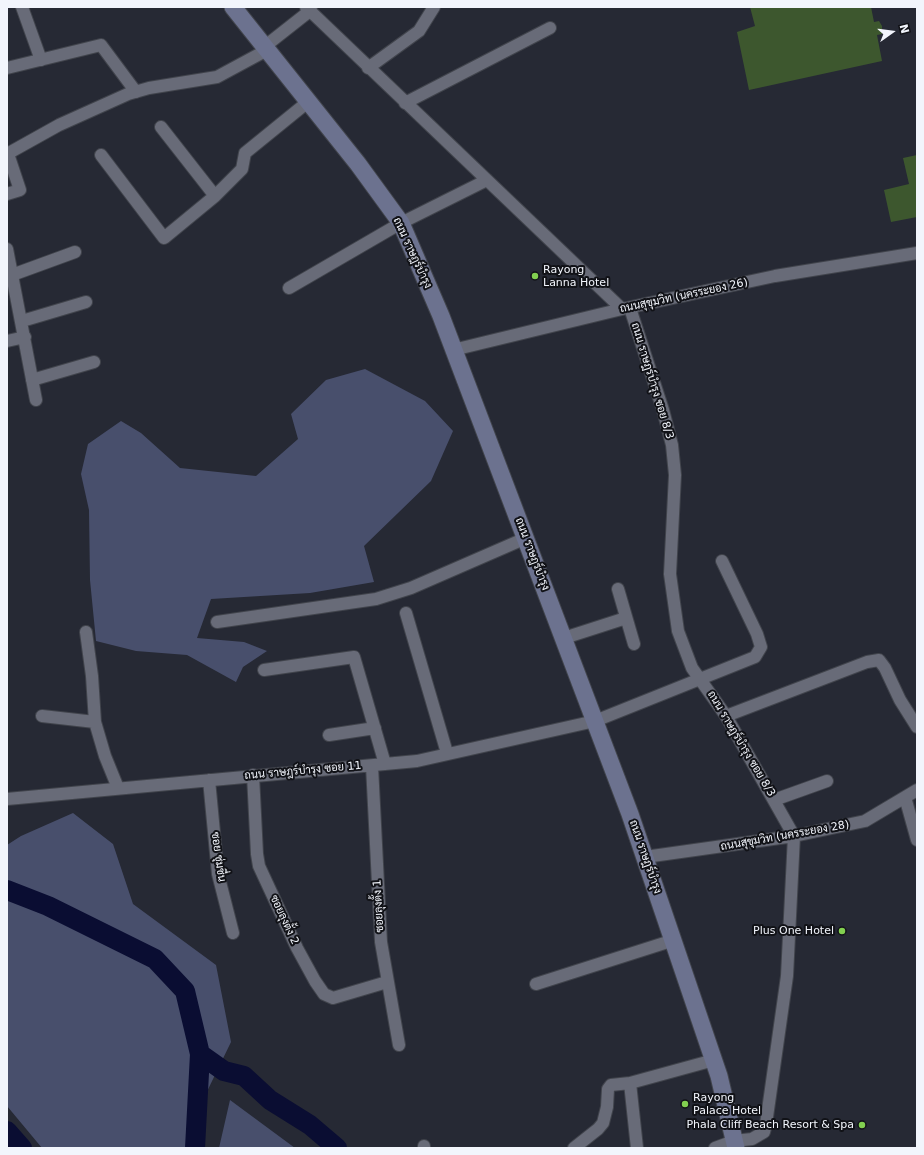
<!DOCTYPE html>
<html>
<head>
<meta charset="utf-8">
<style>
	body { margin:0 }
	#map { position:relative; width:924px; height:1155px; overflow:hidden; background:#262934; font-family:"DejaVu Sans",sans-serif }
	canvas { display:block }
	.frame { position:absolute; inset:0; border:8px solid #f2f5fc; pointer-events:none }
	.north { position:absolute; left:872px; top:12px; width:40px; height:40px; -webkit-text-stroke:3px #111217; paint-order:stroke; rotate:76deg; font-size:11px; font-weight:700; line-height:16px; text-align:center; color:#f2f5fc }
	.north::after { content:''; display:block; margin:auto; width:14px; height:18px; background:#f2f5fc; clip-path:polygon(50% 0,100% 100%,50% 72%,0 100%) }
</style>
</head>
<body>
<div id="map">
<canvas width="924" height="1155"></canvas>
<div class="frame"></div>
<div class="north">N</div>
</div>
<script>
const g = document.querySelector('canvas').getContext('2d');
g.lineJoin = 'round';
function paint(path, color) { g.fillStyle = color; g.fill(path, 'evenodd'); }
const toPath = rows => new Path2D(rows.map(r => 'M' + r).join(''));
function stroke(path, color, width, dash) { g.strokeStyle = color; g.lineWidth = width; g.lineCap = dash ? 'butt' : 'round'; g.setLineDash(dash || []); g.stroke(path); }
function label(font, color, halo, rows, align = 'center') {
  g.font = font + ' "DejaVu Sans",Sarabun,sans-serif'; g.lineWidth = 4; g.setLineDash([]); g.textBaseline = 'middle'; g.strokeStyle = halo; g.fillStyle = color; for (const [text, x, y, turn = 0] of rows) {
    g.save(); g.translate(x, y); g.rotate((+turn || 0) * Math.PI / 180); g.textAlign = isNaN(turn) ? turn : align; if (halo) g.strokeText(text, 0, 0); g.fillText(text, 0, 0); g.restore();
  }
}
paint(toPath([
	[365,369,425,401,453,431,431,481,364,546,374,582,310,593,211,599,197,638,244,642,267,651,243,667,236,682,187,655,136,651,96,641,90,580,89,510,81,474,88,444,121,421,141,433,180,468,256,476,298,439,291,414,326,380],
	[73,813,113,844,133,904,216,965,231,1042,198,1110,189,1148,42,1148,7,1106,7,845,21,836],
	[230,1100,295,1148,219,1148]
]), '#484f6c');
stroke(toPath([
	[7,890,48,906,155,959,185,991,200,1054,195,1148],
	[200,1054,224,1071,244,1076,270,1100,310,1125,337,1148],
	[7,1131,22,1148]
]), '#0a0d32', 20);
paint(toPath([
	[750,7,871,7,874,22,879,21,882,26,882,34,877,35,882,61,749,90,737,32,755,26],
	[917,155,917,217,891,222,884,190,909,184,903,158]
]), '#3d572e');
const street = toPath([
	[22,7,41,60],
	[306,7,622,309],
	[264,47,311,10],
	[7,68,101,45,136,92],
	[368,68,419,31,434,7],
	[405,103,550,28],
	[161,127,215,196],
	[7,154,59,125,128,94,149,88,217,77,267,50],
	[101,155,164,238,215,196,242,169,245,153,309,101],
	[7,194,20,190,8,154],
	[7,249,36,400],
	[12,275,75,252],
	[289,288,401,223,487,180],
	[630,308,663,410,672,445,675,475,670,574,678,631,692,668,726,716,794,836,787,976,766,1124,764,1132,752,1139,734,1141,715,1148],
	[22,321,86,302],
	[7,341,25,337],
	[453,350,622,309,775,276,917,253],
	[32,380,94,362],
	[618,589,634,644],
	[406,613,447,753],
	[217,622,376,599,411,588,526,538],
	[86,632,92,676,95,722,105,756,118,788],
	[564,638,626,618],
	[264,670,354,657,385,764],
	[42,716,95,722],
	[726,716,867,662,879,660,885,668,900,700,917,727],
	[329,735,375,728],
	[372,766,381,942,399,1045],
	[253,775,257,854,259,866,297,948,315,981,324,994,333,998,387,982],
	[209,780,218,874,233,933],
	[905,797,917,840],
	[7,799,417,761,595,721,755,657,761,647,757,634,722,561],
	[774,800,827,781],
	[645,857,794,836,865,821,917,790],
	[536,984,674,940],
	[424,1146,424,1148],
	[574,1148,598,1129,603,1123,607,1107,608,1089,611,1085,630,1083],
	[637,1148,630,1083,714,1060]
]);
const secondary = toPath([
	[233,7,358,164,401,223,441,316,630,814,719,1076,736,1148]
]);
stroke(street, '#41444c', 14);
stroke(secondary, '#41444c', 19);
stroke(street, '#686b78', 12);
stroke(secondary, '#6c728f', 17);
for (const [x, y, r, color] of [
	[535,276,4,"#82d050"],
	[842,931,4,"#82d050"],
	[685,1104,4,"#82d050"],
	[862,1125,4,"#82d050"]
]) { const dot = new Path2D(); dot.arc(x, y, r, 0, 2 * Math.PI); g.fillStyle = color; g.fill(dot); stroke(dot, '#111217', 1.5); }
label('11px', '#f2f5fc', '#111217', [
	["ถนน ราษฎร์บำรุง",412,253,65],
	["ถนนสุขุมวิท (นครระยอง 26)",684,296,-12],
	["ถนน ราษฎร์บำรุง ซอย 8/3",652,381,73],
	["ถนน ราษฎร์บำรุง",532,554,69],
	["ถนน ราษฎร์บำรุง ซอย 8/3",741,744,59],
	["ถนน ราษฎร์บำรุง ซอย 11",303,771,-5],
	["ถนนสุขุมวิท (นครระยอง 28)",785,836,-10],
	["ซอย ชุ่มชื่น",218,857,82],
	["ถนน ราษฎร์บำรุง",645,857,71],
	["ซอยลุงตั้ง 1",379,906,-93],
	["ซอยลุงตั้ง 2",284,920,65]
]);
label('11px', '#f2f5fc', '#111217', [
	["Rayong",543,270],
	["Lanna Hotel",543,283],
	["Plus One Hotel",834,931,"right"],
	["Rayong",693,1098],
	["Palace Hotel",693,1111],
	["Phala Cliff Beach Resort & Spa",854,1125,"right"]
], 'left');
</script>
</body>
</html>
